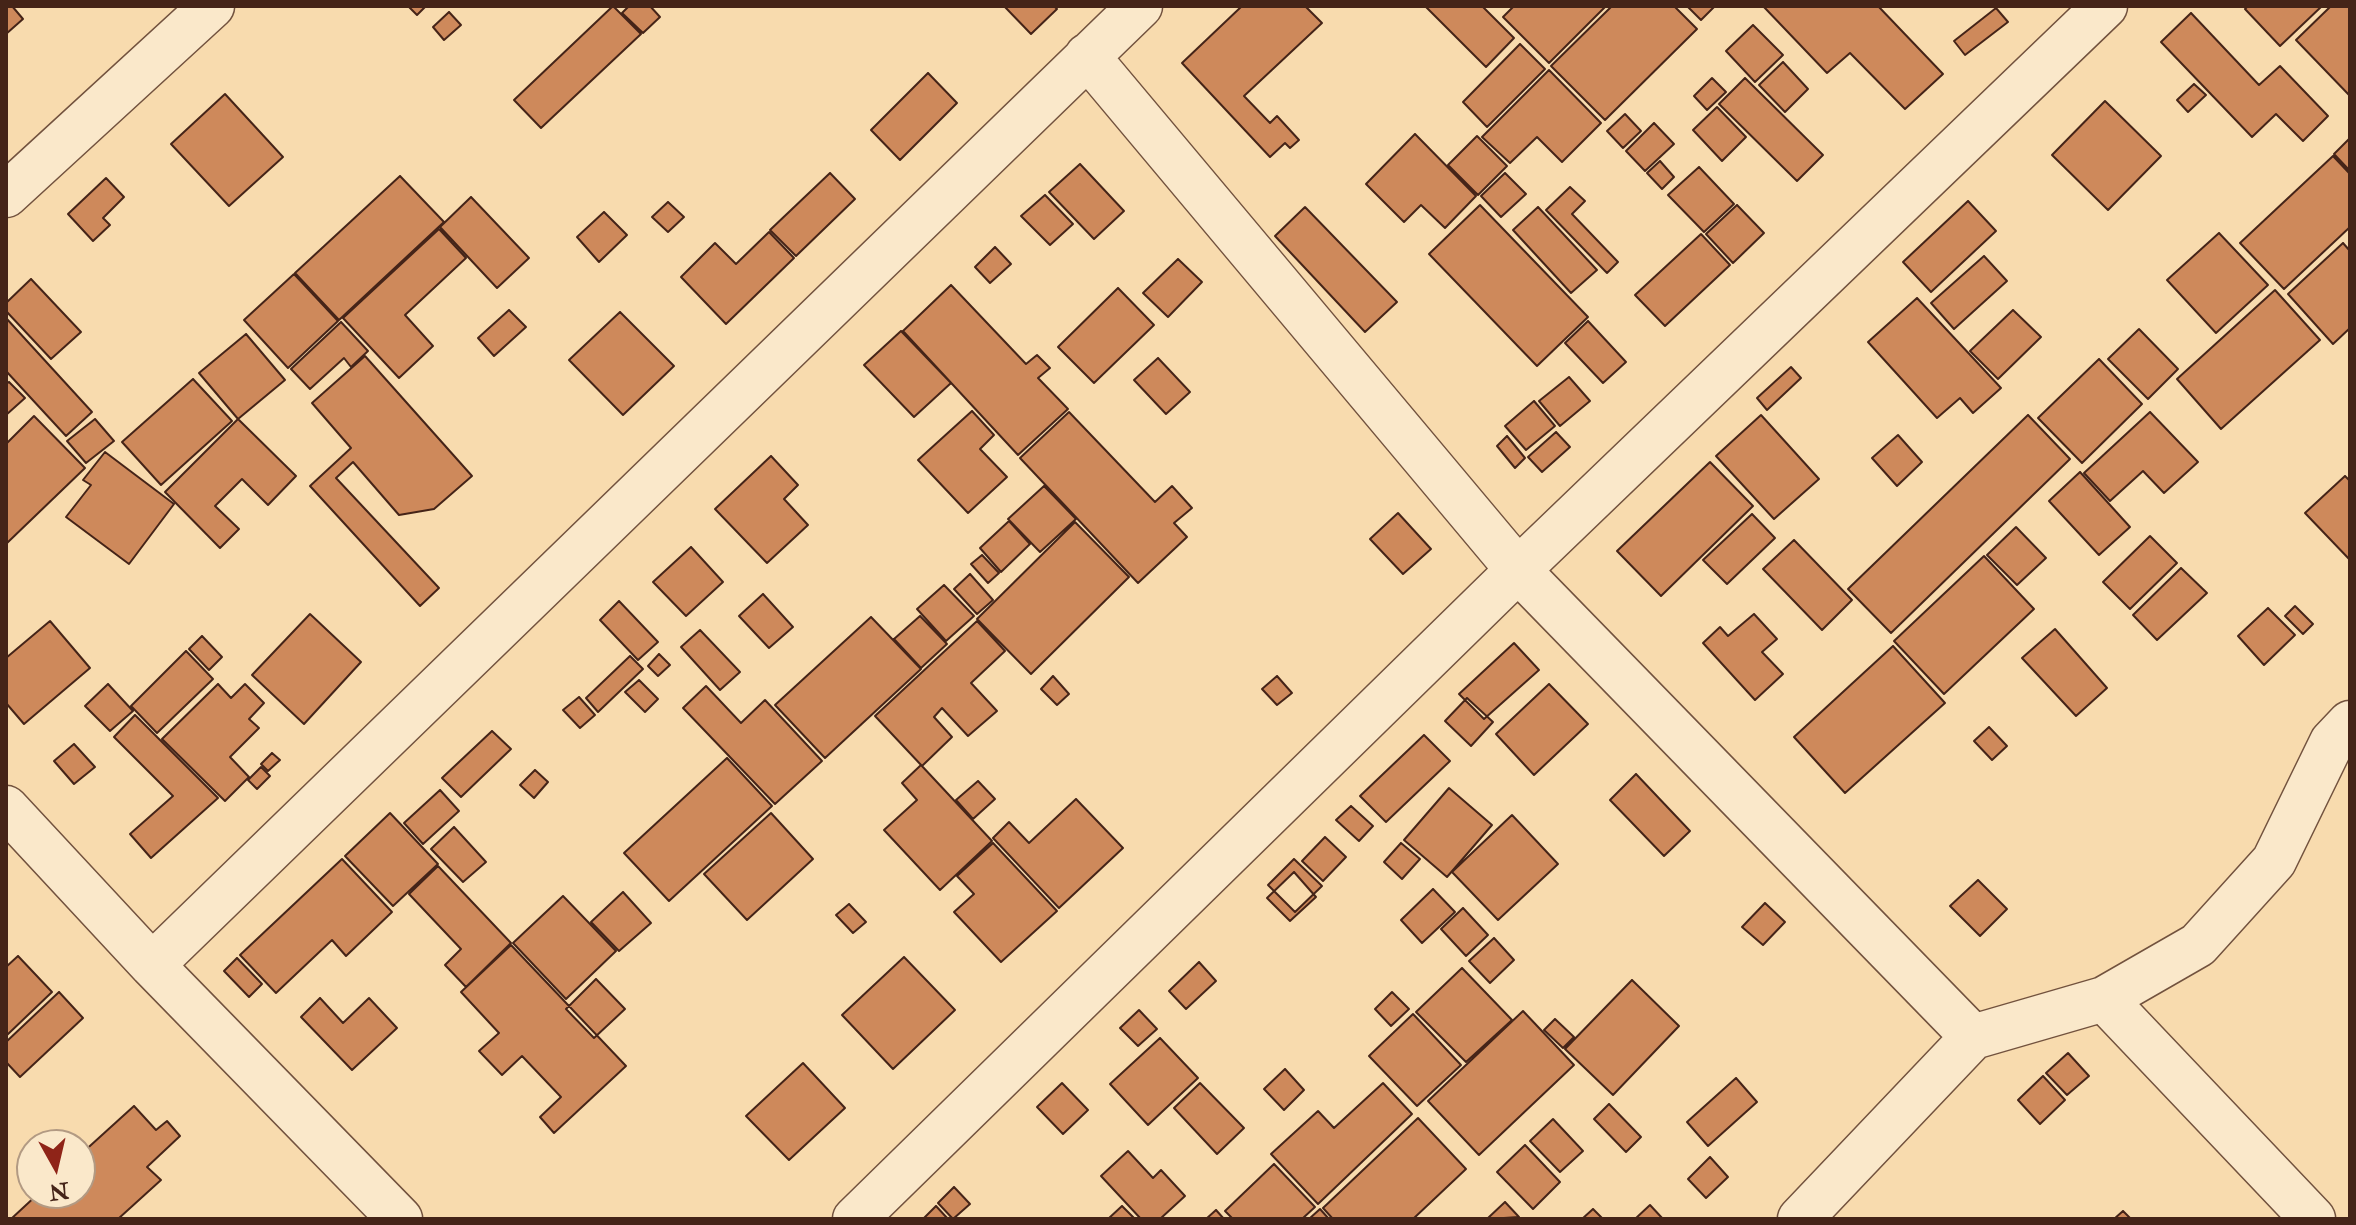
<!DOCTYPE html>
<html>
<head>
<meta charset="utf-8">
<style>
	body { margin:0 }
	#map { position:relative; width:2356px; height:1225px; overflow:hidden; background:#f8dbae; font-family:"IM FELL Double Pica",serif }
	canvas { display:block }
	.frame { position:absolute; inset:0; border:8px solid #452418; pointer-events:none }
	.north { position:absolute; left:16px; top:1129px; width:80px; height:80px; box-sizing:border-box; background:#fae8ca; border:2px solid #b29a83; border-radius:50%; rotate:172deg; font-size:22px; font-weight:700; line-height:32px; text-align:center; color:#452418 }
	.north::after { content:''; display:block; margin:auto; width:28px; height:36px; background:#8f2418; clip-path:polygon(50% 0,100% 100%,50% 72%,0 100%) }
</style>
</head>
<body>
<div id="map">
<canvas width="2356" height="1225"></canvas>
<div class="frame"></div>
<div class="north">N</div>
</div>
<script>
const g = document.querySelector('canvas').getContext('2d');
g.lineJoin = 'round';
function paint(path, color) { g.fillStyle = color; g.fill(path, 'evenodd'); }
const toPath = rows => new Path2D(rows.map(r => 'M' + r).join(''));
function stroke(path, color, width, dash) { g.strokeStyle = color; g.lineWidth = width; g.lineCap = dash ? 'butt' : 'round'; g.setLineDash(dash || []); g.stroke(path); }
const building = toPath([
	[6,6,12,6,23,19,6,34,6,6],
	[408,6,426,6,417,15,408,6],
	[613,6,641,34,541,128,514,100,613,6],
	[629,6,650,6,660,17,643,33,622,13,629,6],
	[1004,6,1054,6,1057,9,1031,34,1004,6],
	[1242,6,1305,6,1322,23,1244,96,1270,123,1277,116,1299,140,1290,148,1285,143,1270,157,1182,63,1242,6],
	[1425,6,1482,6,1514,38,1486,67,1425,6],
	[1514,6,1606,6,1549,63,1503,17,1514,6],
	[1612,6,1674,6,1697,29,1605,120,1551,66,1612,6],
	[1687,6,1715,6,1701,20,1687,6],
	[1763,6,1878,6,1943,74,1905,109,1850,53,1827,73,1763,6],
	[2248,6,2322,6,2280,46,2245,9,2248,6],
	[2331,6,2350,6,2350,96,2296,40,2331,6],
	[1996,8,2008,22,1965,55,1954,41,1996,8],
	[449,12,461,25,444,40,433,27,449,12],
	[2191,13,2259,85,2280,66,2328,116,2303,141,2276,114,2252,137,2161,42,2191,13],
	[1753,25,1783,55,1755,82,1726,51,1753,25],
	[1520,44,1545,69,1487,127,1463,102,1520,44],
	[1783,62,1808,89,1785,112,1759,85,1783,62],
	[1549,70,1601,123,1562,162,1537,137,1510,163,1482,137,1549,70],
	[928,73,957,103,900,160,871,130,928,73],
	[1712,78,1726,92,1707,110,1694,96,1712,78],
	[1745,78,1823,155,1797,181,1719,104,1745,78],
	[2194,84,2206,95,2188,112,2177,100,2194,84],
	[225,94,283,157,229,206,171,144,225,94],
	[2105,101,2161,156,2108,210,2052,155,2105,101],
	[1717,107,1746,137,1722,161,1693,130,1717,107],
	[1625,114,1641,131,1623,148,1607,131,1625,114],
	[1654,123,1674,144,1645,171,1626,151,1654,123],
	[1415,134,1476,196,1445,228,1421,205,1404,222,1366,184,1415,134],
	[1477,136,1507,166,1478,195,1448,165,1477,136],
	[2350,138,2350,171,2334,154,2350,138],
	[2333,156,2350,174,2350,227,2284,289,2240,243,2333,156],
	[1660,161,1674,177,1662,189,1647,173,1660,161],
	[1080,164,1124,211,1094,239,1049,192,1080,164],
	[1699,167,1734,204,1704,232,1668,195,1699,167],
	[830,173,855,199,796,256,770,230,830,173],
	[1505,173,1526,194,1501,217,1481,196,1505,173],
	[400,176,444,222,339,320,295,273,400,176],
	[106,178,124,197,103,218,110,225,93,241,68,214,106,178],
	[1570,187,1585,201,1572,214,1618,262,1607,273,1546,210,1570,187],
	[1045,195,1073,224,1050,245,1021,216,1045,195],
	[471,197,529,258,497,288,440,227,471,197],
	[1968,201,1996,231,1931,292,1903,262,1968,201],
	[668,202,684,217,668,232,652,217,668,202],
	[1480,205,1588,317,1537,366,1429,254,1480,205],
	[1737,205,1764,233,1733,263,1706,234,1737,205],
	[1305,207,1397,302,1365,332,1275,236,1305,207],
	[1538,207,1597,270,1571,293,1513,230,1538,207],
	[604,212,627,235,599,262,577,237,604,212],
	[439,229,466,258,405,315,433,346,399,378,343,318,439,229],
	[769,232,794,258,726,324,681,277,715,243,736,264,769,232],
	[2219,233,2268,285,2216,333,2167,280,2219,233],
	[1701,234,1730,265,1665,326,1635,295,1701,234],
	[2343,243,2350,251,2350,328,2333,344,2288,294,2343,243],
	[995,247,1011,264,990,283,975,267,995,247],
	[1984,256,2007,281,1954,329,1931,303,1984,256],
	[1178,259,1202,282,1168,317,1143,293,1178,259],
	[294,274,338,321,288,368,244,320,294,274],
	[31,279,81,332,51,359,6,311,6,303,31,279],
	[951,285,1026,364,1037,355,1050,368,1038,378,1068,409,1018,455,903,331,951,285],
	[1118,288,1154,325,1094,383,1058,347,1118,288],
	[2275,290,2320,340,2221,429,2177,379,2275,290],
	[1917,298,2001,388,1973,413,1960,398,1937,418,1868,342,1917,298],
	[509,310,526,327,494,356,478,338,509,310],
	[2013,310,2041,337,1998,379,1970,351,2013,310],
	[620,312,674,366,623,415,569,360,620,312],
	[6,318,92,412,66,436,6,371,6,318],
	[1588,321,1626,362,1603,383,1565,343,1588,321],
	[341,322,368,351,351,367,344,358,310,389,291,369,341,322],
	[2139,329,2178,369,2148,399,2108,359,2139,329],
	[901,331,951,383,914,417,864,365,901,331],
	[246,334,285,380,238,419,199,373,246,334],
	[365,356,472,476,434,509,399,515,353,462,336,478,439,588,420,606,310,486,351,448,312,403,365,356],
	[1158,358,1190,392,1166,414,1134,380,1158,358],
	[2099,359,2142,404,2082,463,2038,418,2099,359],
	[1791,367,1801,378,1767,410,1757,398,1791,367],
	[1569,377,1590,401,1560,426,1539,401,1569,377],
	[193,379,232,421,161,485,122,442,193,379],
	[9,382,25,398,6,415,6,384,9,382],
	[1534,401,1555,426,1526,450,1505,426,1534,401],
	[972,411,994,435,980,449,1007,477,968,513,918,460,972,411],
	[1069,412,1155,502,1172,486,1192,508,1174,523,1187,537,1138,583,1020,458,1069,412],
	[2150,412,2198,462,2164,493,2143,471,2110,501,2084,473,2150,412],
	[1761,415,1819,479,1774,519,1716,456,1761,415],
	[2028,415,2070,459,1891,633,1848,589,2028,415],
	[34,416,85,468,6,544,6,444,34,416],
	[95,419,114,441,86,463,67,441,95,419],
	[238,419,296,476,268,505,242,479,215,506,239,529,220,548,165,492,238,419],
	[1556,432,1570,447,1542,472,1528,457,1556,432],
	[1898,435,1922,462,1897,486,1872,458,1898,435],
	[1507,436,1525,458,1515,468,1497,446,1507,436],
	[105,452,174,504,129,564,66,517,91,485,83,480,105,452],
	[771,456,798,485,784,499,808,525,767,563,715,509,771,456],
	[1710,462,1753,506,1661,596,1617,551,1710,462],
	[2080,472,2130,527,2099,555,2049,501,2080,472],
	[2345,476,2350,481,2350,560,2305,513,2345,476],
	[1044,486,1076,519,1040,552,1008,519,1044,486],
	[1398,513,1431,549,1403,574,1370,539,1398,513],
	[1752,514,1775,538,1727,584,1703,560,1752,514],
	[1009,521,1030,544,1001,572,980,548,1009,521],
	[1075,522,1129,577,1031,674,977,619,1075,522],
	[2016,527,2046,558,2017,585,1987,555,2016,527],
	[2150,536,2177,563,2130,609,2103,582,2150,536],
	[1794,540,1852,600,1822,630,1763,569,1794,540],
	[691,547,723,582,686,616,653,582,691,547],
	[982,555,999,573,988,583,971,564,982,555],
	[1984,556,2034,609,1944,694,1894,641,1984,556],
	[2181,568,2207,593,2157,640,2133,615,2181,568],
	[970,574,993,600,977,614,954,589,970,574],
	[944,585,974,616,946,641,917,609,944,585],
	[763,594,793,627,769,648,739,616,763,594],
	[619,601,658,642,638,660,600,620,619,601],
	[2295,606,2313,624,2303,634,2285,616,2295,606],
	[2268,608,2295,635,2264,665,2238,636,2268,608],
	[310,614,361,662,304,724,252,675,310,614],
	[1754,614,1777,639,1762,652,1783,674,1755,700,1703,643,1720,627,1728,636,1754,614],
	[920,616,947,644,921,668,894,639,920,616],
	[871,617,921,669,825,758,775,705,871,617],
	[50,621,90,668,24,724,6,703,6,658,50,621],
	[977,621,1005,651,971,683,997,711,968,736,942,708,934,717,952,737,922,766,875,716,977,621],
	[2055,629,2107,688,2076,716,2022,658,2055,629],
	[700,630,740,672,720,690,681,647,700,630],
	[202,636,222,657,209,670,189,649,202,636],
	[1514,643,1539,670,1484,719,1459,694,1514,643],
	[1893,646,1945,703,1845,793,1794,737,1893,646],
	[186,651,213,679,157,733,131,706,186,651],
	[659,654,670,665,658,676,648,666,659,654],
	[630,656,643,669,598,712,586,698,630,656],
	[1053,676,1069,694,1057,705,1041,689,1053,676],
	[1277,676,1292,693,1277,705,1262,689,1277,676],
	[639,680,658,699,645,712,625,692,639,680],
	[108,684,133,711,110,731,85,706,108,684],
	[218,684,231,698,245,684,264,703,249,719,259,728,230,757,249,777,225,801,162,739,218,684],
	[1549,684,1588,724,1534,775,1496,734,1549,684],
	[706,686,741,723,765,700,822,761,775,804,683,708,706,686],
	[579,697,595,715,580,728,563,710,579,697],
	[1467,698,1493,722,1471,746,1445,721,1467,698],
	[135,715,218,798,151,858,130,834,173,796,114,737,135,715],
	[1989,727,2007,746,1992,760,1974,741,1989,727],
	[492,731,511,749,461,797,442,778,492,731],
	[1424,735,1450,761,1386,822,1360,796,1424,735],
	[74,744,95,767,74,784,54,761,74,744],
	[272,753,280,760,268,771,261,764,272,753],
	[727,758,772,806,669,901,624,853,727,758],
	[921,765,992,841,940,890,884,830,917,800,902,783,921,765],
	[261,767,270,776,257,789,248,780,261,767],
	[535,770,548,782,534,798,520,785,535,770],
	[1636,774,1690,831,1664,856,1610,800,1636,774],
	[978,781,995,799,973,819,956,800,978,781],
	[1449,788,1492,825,1447,877,1404,840,1449,788],
	[440,790,459,811,423,844,404,823,440,790],
	[1076,799,1123,848,1059,908,993,838,1009,822,1029,843,1076,799],
	[1351,806,1373,826,1359,841,1336,820,1351,806],
	[390,813,438,864,393,906,345,856,390,813],
	[771,813,813,859,747,920,704,874,771,813],
	[1512,815,1558,864,1498,920,1452,872,1512,815],
	[454,827,486,862,463,882,431,849,454,827],
	[1325,837,1346,857,1323,881,1302,861,1325,837],
	[993,843,1057,911,1001,962,954,912,974,894,957,876,993,843],
	[1401,843,1420,859,1402,879,1384,862,1401,843],
	[342,859,392,912,346,956,332,940,276,993,240,955,342,859],
	[1294,859,1322,886,1295,912,1268,885,1294,859],
	[438,866,511,943,466,987,445,965,461,949,409,894,438,866],
	[1294,872,1316,897,1290,921,1267,898,1294,872],
	[1978,880,2007,909,1980,936,1950,906,1978,880],
	[1433,889,1455,912,1422,943,1401,920,1433,889],
	[623,892,651,923,619,951,591,922,623,892],
	[563,896,616,951,566,999,513,943,563,896],
	[1765,903,1785,922,1763,945,1742,927,1765,903],
	[849,904,866,922,853,933,836,915,849,904],
	[1463,908,1488,935,1466,956,1441,929,1463,908],
	[1494,938,1514,960,1490,983,1469,961,1494,938],
	[511,945,626,1066,554,1133,540,1117,561,1097,522,1056,502,1075,479,1051,499,1033,461,992,511,945],
	[18,956,52,992,6,1036,6,967,18,956],
	[904,957,955,1010,893,1069,842,1015,904,957],
	[237,958,262,984,249,997,224,971,237,958],
	[1199,962,1216,981,1186,1009,1169,991,1199,962],
	[1462,968,1512,1020,1466,1062,1416,1012,1462,968],
	[596,979,625,1009,594,1038,566,1009,596,979],
	[1632,980,1679,1026,1613,1095,1565,1049,1632,980],
	[59,992,83,1018,20,1077,6,1062,6,1042,59,992],
	[1392,992,1409,1009,1391,1026,1375,1009,1392,992],
	[320,998,343,1023,369,998,397,1028,352,1070,301,1017,320,998],
	[1139,1010,1157,1029,1138,1046,1120,1028,1139,1010],
	[1523,1011,1574,1065,1479,1155,1428,1101,1523,1011],
	[1413,1014,1461,1065,1417,1106,1369,1056,1413,1014],
	[1555,1019,1574,1037,1563,1048,1544,1030,1555,1019],
	[1160,1038,1198,1078,1148,1125,1110,1084,1160,1038],
	[2068,1053,2089,1076,2067,1095,2046,1073,2068,1053],
	[803,1063,845,1108,789,1160,746,1116,803,1063],
	[1285,1069,1304,1090,1284,1110,1264,1089,1285,1069],
	[2043,1076,2065,1100,2040,1124,2018,1100,2043,1076],
	[1736,1078,1757,1102,1708,1146,1687,1122,1736,1078],
	[1062,1083,1088,1110,1063,1134,1037,1107,1062,1083],
	[1200,1083,1244,1128,1217,1154,1174,1108,1200,1083],
	[1383,1083,1412,1114,1318,1204,1271,1154,1318,1111,1334,1128,1383,1083],
	[1609,1104,1641,1137,1626,1152,1594,1119,1609,1104],
	[134,1106,156,1130,167,1121,180,1136,147,1167,161,1180,118,1219,11,1219,39,1193,80,1193,80,1155,134,1106],
	[1418,1118,1466,1169,1413,1219,1333,1219,1323,1208,1418,1118],
	[1553,1119,1583,1151,1560,1172,1530,1141,1553,1119],
	[1525,1145,1560,1182,1533,1209,1497,1172,1525,1145],
	[1128,1151,1153,1178,1161,1170,1185,1196,1160,1219,1141,1219,1101,1176,1128,1151],
	[1710,1157,1728,1177,1706,1198,1688,1179,1710,1157],
	[1274,1164,1315,1207,1302,1219,1233,1219,1225,1211,1274,1164],
	[954,1187,970,1204,953,1219,938,1203,954,1187],
	[1505,1202,1519,1217,1489,1219,1488,1218,1505,1202],
	[1650,1205,1663,1219,1635,1219,1650,1205],
	[936,1206,948,1219,923,1219,936,1206],
	[1122,1206,1135,1219,1108,1219,1122,1206],
	[1320,1209,1329,1219,1309,1219,1320,1209],
	[1593,1209,1603,1219,1582,1219,1593,1209],
	[1216,1210,1224,1219,1206,1219,1216,1210],
	[2123,1211,2131,1219,2114,1219,2123,1211]
]);
paint(building, '#ce895b');
stroke(building, '#452418', 2);
const minor = toPath([
	[1087,56,1518,570,1973,1037],
	[6,195,212,6],
	[6,808,152,965,400,1219],
	[152,965,1140,6],
	[2104,999,2313,1219],
	[855,1219,1518,570,2105,6],
	[1800,1219,1973,1037,2104,999,2198,945,2274,861,2332,742,2350,723]
]);
stroke(minor, '#72523e', 47);
stroke(minor, '#fae8ca', 44);
</script>
</body>
</html>
